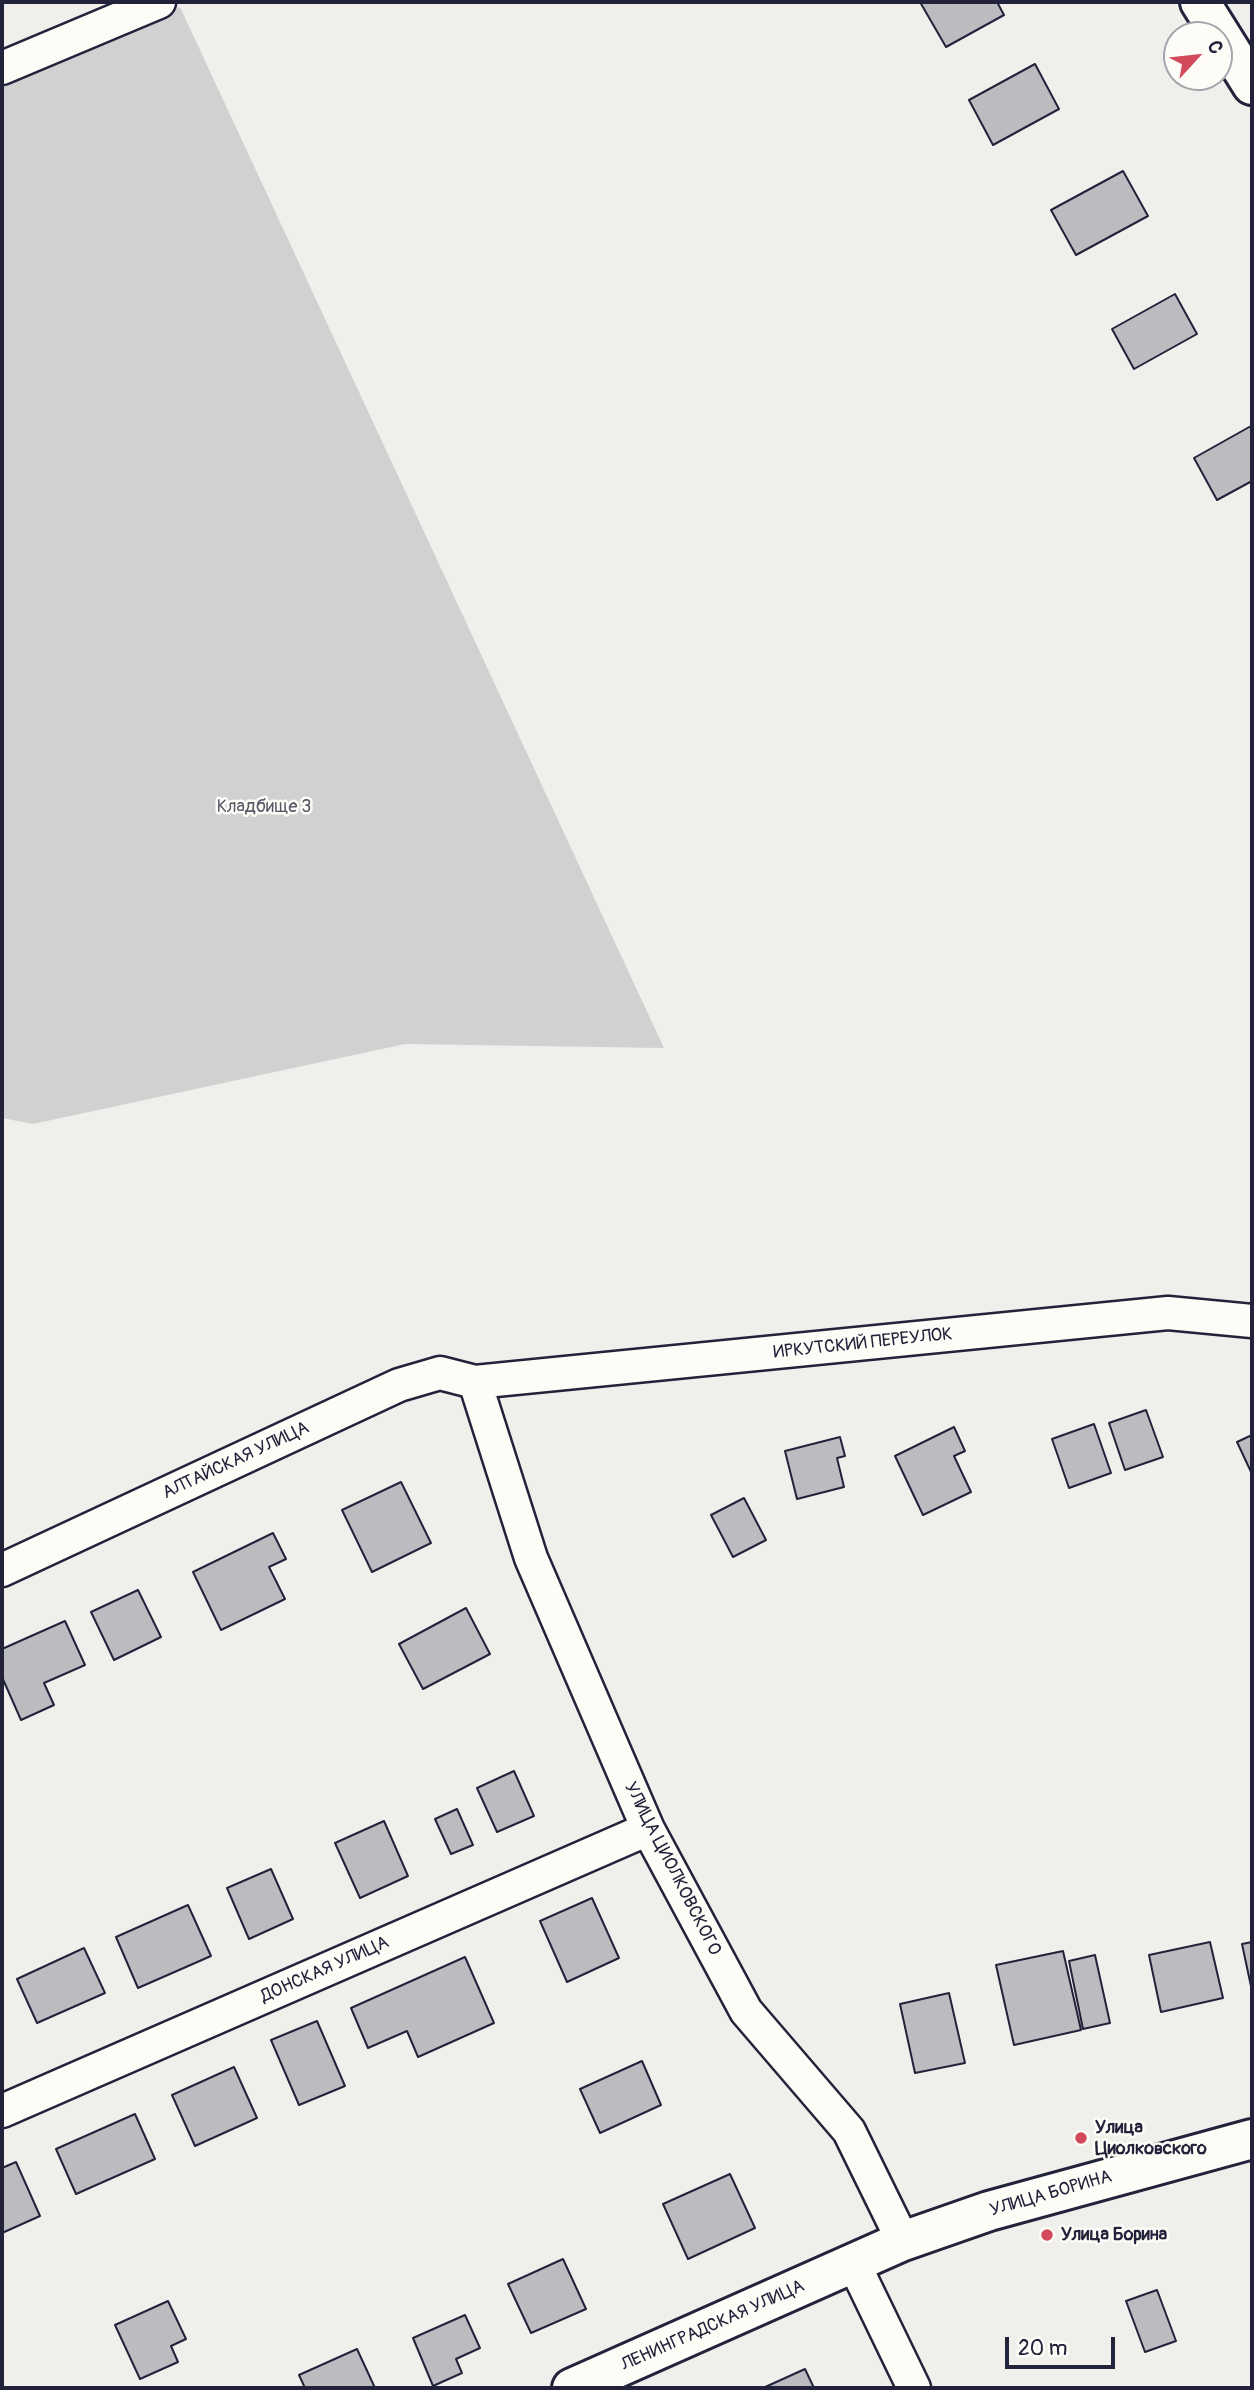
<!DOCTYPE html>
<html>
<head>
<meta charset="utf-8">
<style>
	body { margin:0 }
	#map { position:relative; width:1254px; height:2390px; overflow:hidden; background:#f0efec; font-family:Pangolin,sans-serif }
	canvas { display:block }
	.frame { position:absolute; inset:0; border:4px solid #22223b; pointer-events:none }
	.north { position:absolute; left:1163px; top:21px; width:70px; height:70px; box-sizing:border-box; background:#fdfcf7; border:2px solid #a5a5ac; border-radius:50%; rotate:63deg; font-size:19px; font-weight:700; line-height:28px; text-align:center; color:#22223b }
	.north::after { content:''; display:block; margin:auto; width:24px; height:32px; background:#d1495b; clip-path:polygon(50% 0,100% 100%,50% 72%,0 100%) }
	.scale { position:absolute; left:1005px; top:2337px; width:110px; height:32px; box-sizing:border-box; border:4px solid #22223b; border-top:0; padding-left:9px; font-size:21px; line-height:24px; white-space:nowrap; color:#22223b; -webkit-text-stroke:5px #fdfcf7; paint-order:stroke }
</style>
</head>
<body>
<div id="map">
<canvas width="1254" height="2390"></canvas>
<div class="frame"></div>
<div class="north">С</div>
<div class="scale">20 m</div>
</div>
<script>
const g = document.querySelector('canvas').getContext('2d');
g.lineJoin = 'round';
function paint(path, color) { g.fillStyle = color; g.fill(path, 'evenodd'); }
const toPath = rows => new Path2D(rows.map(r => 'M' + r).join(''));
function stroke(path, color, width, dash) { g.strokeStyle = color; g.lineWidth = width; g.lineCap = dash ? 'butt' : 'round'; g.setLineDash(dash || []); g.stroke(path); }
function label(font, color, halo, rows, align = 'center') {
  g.font = font + ' Pangolin,sans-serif'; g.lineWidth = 5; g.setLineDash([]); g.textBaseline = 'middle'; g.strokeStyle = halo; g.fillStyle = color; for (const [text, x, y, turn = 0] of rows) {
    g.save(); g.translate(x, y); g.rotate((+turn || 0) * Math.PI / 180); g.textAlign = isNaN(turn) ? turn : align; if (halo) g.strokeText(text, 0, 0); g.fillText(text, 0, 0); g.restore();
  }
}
paint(toPath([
	[180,7,664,1048,405,1044,33,1124,2,1118,2,80]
]), '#d2d1d1');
const building = toPath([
	[920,2,997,2,1004,15,946,47,920,2],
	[1035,64,1059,109,993,145,969,100,1035,64],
	[1123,171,1148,216,1076,255,1051,210,1123,171],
	[1175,294,1197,334,1134,369,1112,329,1175,294],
	[1251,426,1252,481,1217,500,1194,458,1251,426],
	[1146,1410,1163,1457,1125,1470,1109,1423,1146,1410],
	[1094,1424,1111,1473,1069,1488,1052,1439,1094,1424],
	[954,1427,965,1451,954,1456,971,1492,923,1515,895,1456,954,1427],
	[1252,1435,1252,1474,1237,1442,1252,1435],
	[840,1437,845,1456,837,1458,844,1487,797,1499,785,1451,840,1437],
	[401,1482,431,1543,372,1572,342,1510,401,1482],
	[744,1498,766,1540,733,1557,711,1515,744,1498],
	[273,1533,286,1559,269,1567,285,1599,221,1630,193,1572,273,1533],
	[138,1590,161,1637,114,1660,91,1612,138,1590],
	[466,1608,490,1654,423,1689,399,1644,466,1608],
	[65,1621,85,1665,44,1683,54,1705,21,1720,2,1677,2,1649,65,1621],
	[514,1771,534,1816,497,1832,477,1788,514,1771],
	[457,1809,473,1845,451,1854,435,1819,457,1809],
	[384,1821,408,1876,360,1898,335,1843,384,1821],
	[271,1869,293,1919,249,1939,227,1888,271,1869],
	[592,1898,619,1958,567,1982,540,1921,592,1898],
	[188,1905,211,1956,138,1988,116,1937,188,1905],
	[1210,1942,1223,1998,1161,2012,1149,1955,1210,1942],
	[1252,1942,1252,1991,1242,1944,1252,1942],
	[84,1948,105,1993,37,2023,17,1979,84,1948],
	[1063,1951,1081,2030,1014,2045,996,1965,1063,1951],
	[1095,1955,1110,2023,1083,2029,1069,1961,1095,1955],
	[465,1957,494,2023,418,2057,407,2031,368,2048,351,2008,465,1957],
	[949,1993,965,2063,915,2073,900,2004,949,1993],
	[317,2021,345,2086,299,2105,271,2040,317,2021],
	[642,2061,661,2105,600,2133,580,2089,642,2061],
	[234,2067,257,2118,195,2146,172,2095,234,2067],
	[135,2114,155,2159,76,2194,56,2149,135,2114],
	[16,2162,40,2216,2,2233,2,2168,16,2162],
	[730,2174,755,2228,688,2259,663,2204,730,2174],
	[563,2259,586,2309,531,2333,508,2284,563,2259],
	[1157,2290,1176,2341,1145,2352,1126,2301,1157,2290],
	[168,2301,186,2339,171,2346,178,2362,140,2379,115,2325,168,2301],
	[465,2315,480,2348,456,2359,462,2373,433,2386,413,2338,465,2315],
	[357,2349,375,2388,305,2388,299,2375,357,2349],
	[805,2369,814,2388,763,2388,805,2369]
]);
paint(building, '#bcbcc0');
stroke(building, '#22223b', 2);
const street = toPath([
	[2,68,159,2],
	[475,1382,531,1558,648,1829,746,2011,849,2131,903,2241],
	[2,1570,399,1385,440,1373,475,1382,1168,1313,1252,1321],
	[2,2111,648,1829],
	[854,2264,914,2388]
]);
const secondary = toPath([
	[572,2388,903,2241,989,2211,1252,2139]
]);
const primary = toPath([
	[1200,2,1252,85]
]);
stroke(street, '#22223b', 37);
stroke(secondary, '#22223b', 44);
stroke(primary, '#22223b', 44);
stroke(street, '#fdfcf7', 32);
stroke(secondary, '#fdfcf7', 38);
stroke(primary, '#fdfcf7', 38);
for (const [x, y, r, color] of [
	[1081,2138,7,"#d1495b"],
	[1047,2235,7,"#d1495b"]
]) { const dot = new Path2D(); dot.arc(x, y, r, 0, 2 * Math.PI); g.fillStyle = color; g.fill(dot); stroke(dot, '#fdfcf7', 2.5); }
label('18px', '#575768', '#fdfcf7', [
	["Кладбище 3",264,807]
]);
label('18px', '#22223b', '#fdfcf7', [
	["ИРКУТСКИЙ ПЕРЕУЛОК",863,1344,-6],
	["АЛТАЙСКАЯ УЛИЦА",236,1461,-25],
	["УЛИЦА ЦИОЛКОВСКОГО",672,1869,63],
	["ДОНСКАЯ УЛИЦА",325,1970,-24],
	["УЛИЦА БОРИНА",1051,2194,-16],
	["ЛЕНИНГРАДСКАЯ УЛИЦА",713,2326,-24]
]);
label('bold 18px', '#22223b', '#fdfcf7', [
	["Улица",1095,2128],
	["Циолковского",1095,2149],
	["Улица Борина",1061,2235]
], 'left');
</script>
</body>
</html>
